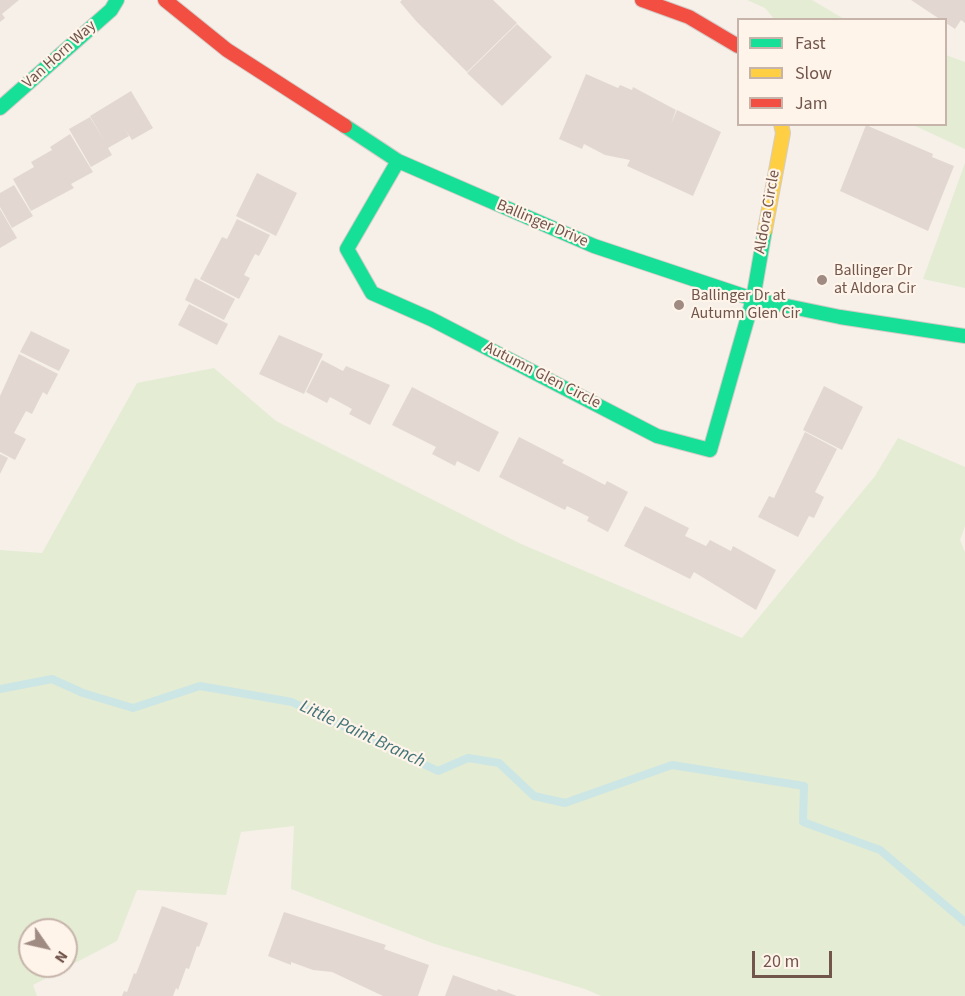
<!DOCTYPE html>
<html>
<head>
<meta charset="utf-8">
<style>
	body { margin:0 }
	#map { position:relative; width:965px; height:996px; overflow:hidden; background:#f6f0e9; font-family:"Source Sans 3",sans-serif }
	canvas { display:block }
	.legend { position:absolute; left:737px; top:18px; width:210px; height:108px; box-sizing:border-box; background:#fef4ea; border:2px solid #c6b4aa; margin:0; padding:8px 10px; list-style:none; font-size:18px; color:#72554b }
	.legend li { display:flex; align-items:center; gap:12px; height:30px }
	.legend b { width:30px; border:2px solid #c6b4aa }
	.north { position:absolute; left:18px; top:918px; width:60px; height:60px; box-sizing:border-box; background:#fef4ea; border:2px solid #c6b4aa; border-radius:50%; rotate:124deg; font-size:16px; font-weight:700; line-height:24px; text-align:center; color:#72554b }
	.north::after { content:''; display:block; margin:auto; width:21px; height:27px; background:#a08b82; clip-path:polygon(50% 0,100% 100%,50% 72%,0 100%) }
	.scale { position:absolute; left:752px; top:951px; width:80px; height:27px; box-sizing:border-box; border:3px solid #72554b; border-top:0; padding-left:8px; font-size:18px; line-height:21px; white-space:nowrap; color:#72554b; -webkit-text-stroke:4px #fef4ea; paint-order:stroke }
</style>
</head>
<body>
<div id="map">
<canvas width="965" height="996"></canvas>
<ul class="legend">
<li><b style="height:8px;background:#16e098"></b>Fast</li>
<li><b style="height:8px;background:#ffcf43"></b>Slow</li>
<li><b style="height:8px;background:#f24e42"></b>Jam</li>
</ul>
<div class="north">N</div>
<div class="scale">20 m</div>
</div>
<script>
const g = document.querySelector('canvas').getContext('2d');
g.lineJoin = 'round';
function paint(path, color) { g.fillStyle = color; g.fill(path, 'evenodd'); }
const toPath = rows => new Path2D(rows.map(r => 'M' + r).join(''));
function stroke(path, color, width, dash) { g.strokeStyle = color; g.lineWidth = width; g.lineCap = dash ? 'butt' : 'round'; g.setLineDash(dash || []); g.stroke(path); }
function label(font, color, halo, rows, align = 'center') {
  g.font = font + ' "Source Sans 3",sans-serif'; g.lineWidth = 4.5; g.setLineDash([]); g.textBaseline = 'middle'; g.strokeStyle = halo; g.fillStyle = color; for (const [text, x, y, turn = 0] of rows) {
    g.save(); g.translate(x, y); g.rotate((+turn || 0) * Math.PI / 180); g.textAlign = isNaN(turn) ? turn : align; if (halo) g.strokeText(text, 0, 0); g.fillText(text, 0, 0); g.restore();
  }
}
paint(toPath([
	[747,0,812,0,844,19,774,19,765,8],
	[946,55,965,62,965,149,913,125,946,124],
	[965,163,965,288,923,279],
	[214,368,276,421,519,543,742,638,875,476,898,438,965,467,965,526,960,540,965,552,965,996,601,996,585,989,435,944,291,889,294,826,241,832,226,895,137,890,117,941,33,985,37,996,0,996,0,550,42,553,137,383],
	[30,930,66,930,66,966,30,966]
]), '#e4ecd4');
stroke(toPath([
	[0,689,52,679,83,693,133,708,200,686,292,702,438,771,468,758,499,763,534,796,565,803,672,765,804,786,803,822,880,850,965,922]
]), '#cce6e5', 8);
paint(toPath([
	[0,0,19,0,2,14,5,18,0,22],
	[402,0,493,0,517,23,467,72,416,21,400,2],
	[911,0,965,0,965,23,961,20,955,29,946,23,946,20,941,20],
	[517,24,552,57,502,106,467,73],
	[586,74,618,88,620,85,632,90,633,87,676,110,671,124,677,110,721,132,693,196,627,166,630,160,605,155,584,144,582,149,559,139],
	[131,91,153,128,132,140,125,129,129,136,108,148,112,155,91,167,69,129,90,117,105,142,90,116],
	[866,125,933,154,932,157,954,166,928,231,840,191],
	[70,134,93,172,71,184,74,188,31,211,13,179,34,167,31,162,52,150,50,147],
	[257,173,297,193,276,236,236,216],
	[14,185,33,216,12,228,0,207,0,193],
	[0,209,17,238,0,248],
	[237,219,270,235,259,256,255,254,244,275,250,278,239,299,200,279,222,237,227,239],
	[195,278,235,299,224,320,185,300],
	[189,304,228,324,217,345,178,325],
	[31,331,70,350,59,371,20,352],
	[279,335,323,354,304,394,259,374],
	[19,354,58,374,47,395,43,392,32,414,26,411,14,433,26,439,15,460,0,452,0,396],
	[322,360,343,371,346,366,390,385,370,425,349,414,352,409,330,397,327,403,306,392],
	[824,386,863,407,842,450,803,430],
	[412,387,499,432,479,472,457,461,455,466,432,454,436,447,392,425],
	[805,432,837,449,815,492,824,497,814,518,809,516,798,537,758,517,769,496,774,498],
	[519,437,564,460,562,463,584,474,605,485,607,481,628,492,608,532,587,521,589,517,567,506,565,510,499,477],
	[0,454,8,458,0,474],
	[645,506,689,528,685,536,706,546,710,540,731,551,733,546,776,570,756,610,694,572,690,579,624,546],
	[162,906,208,923,199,947,197,946,189,969,186,968,178,990,176,988,173,996,122,996,124,991,127,992,134,973,136,974],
	[284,912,386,945,384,949,429,965,418,996,383,996,332,972,313,970,291,962,291,965,268,956],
	[453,975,497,991,498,989,517,996,445,996]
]), '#e2d8d1');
const fast = toPath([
	[0,108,111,10,117,0],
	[345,126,398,161,594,246,753,299,840,317,965,336],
	[398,161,347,249,372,293,431,319,657,436,710,450,753,299,765,230]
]);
const slow = toPath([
	[765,230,783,133,781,124]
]);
const jam = toPath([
	[165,0,227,50,345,126],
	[642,0,689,17,738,46]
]);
stroke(fast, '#d4cbc6', 16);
stroke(slow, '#d4cbc6', 16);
stroke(jam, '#d4cbc6', 16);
stroke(fast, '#16e098', 14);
stroke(slow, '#ffcf43', 14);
stroke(jam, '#f24e42', 14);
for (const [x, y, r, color] of [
	[822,280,6,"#a08b82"],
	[679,305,6,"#a08b82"]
]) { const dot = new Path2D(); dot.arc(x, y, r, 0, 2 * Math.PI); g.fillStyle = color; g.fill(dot); stroke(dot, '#fef4ea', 2); }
label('16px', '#72554b', '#fef4ea', [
	["Van Horn Way",60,55,-42],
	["Aldora Circle",768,212,-80],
	["Ballinger Drive",542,224,23],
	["Autumn Glen Circle",542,376,27]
]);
label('16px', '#72554b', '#fef4ea', [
	["Ballinger Dr",834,271],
	["at Aldora Cir",834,289],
	["Ballinger Dr at",691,296],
	["Autumn Glen Cir",691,314]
], 'left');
label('italic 18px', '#407377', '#fef4ea', [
	["Little Paint Branch",362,735,25]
]);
</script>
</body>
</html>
